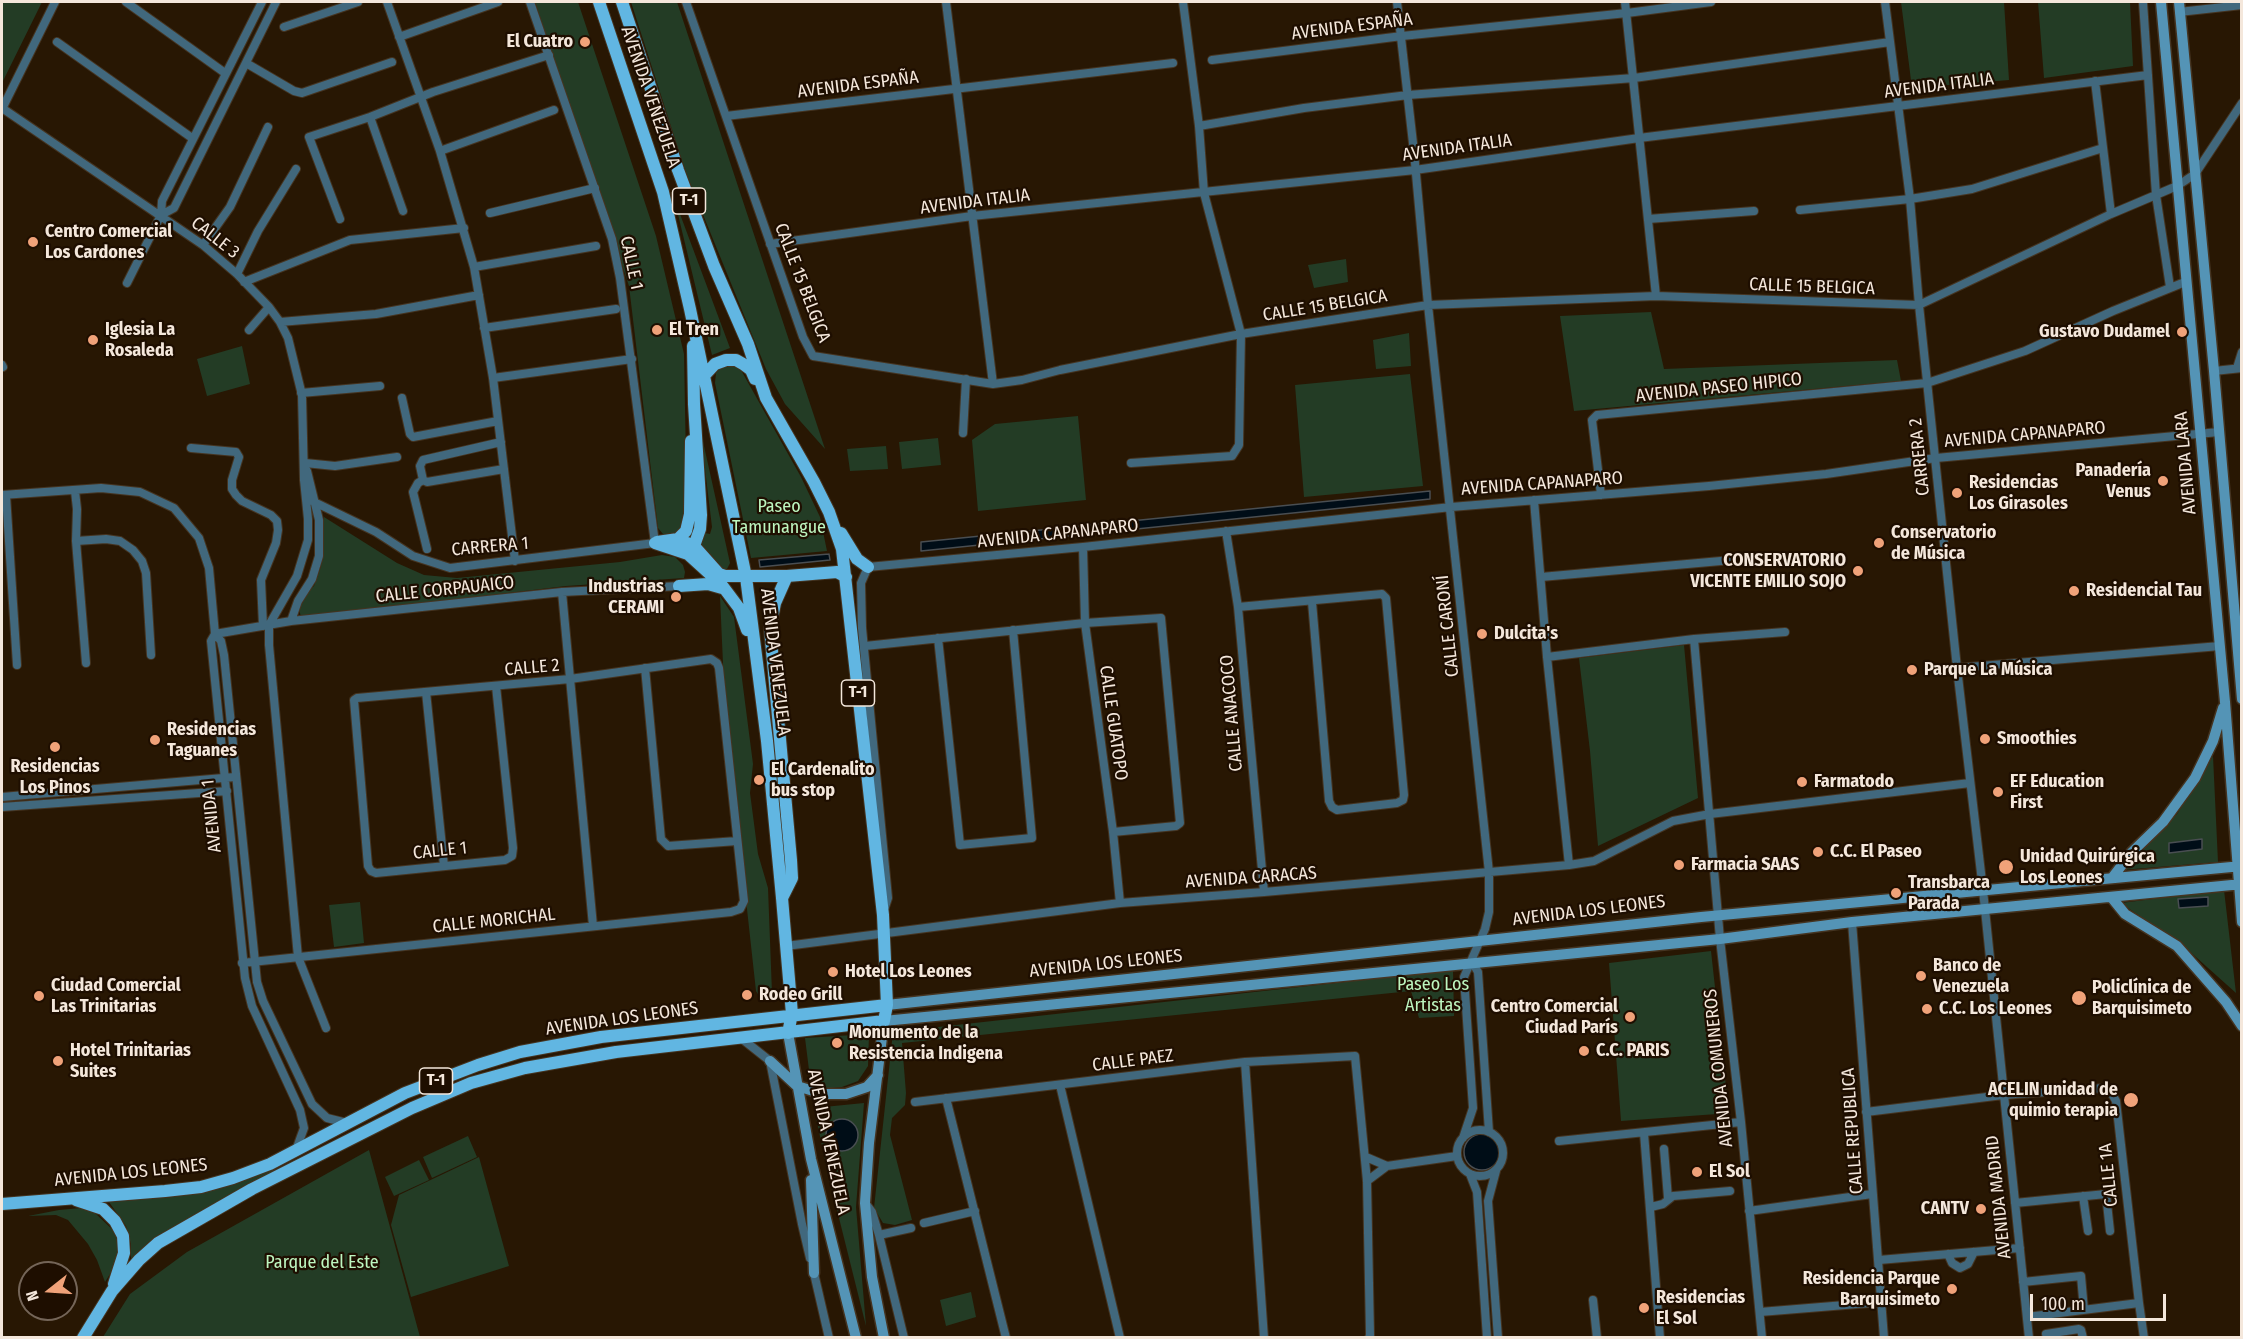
<!DOCTYPE html>
<html>
<head>
<meta charset="utf-8">
<style>
	body { margin:0 }
	#map { position:relative; width:2243px; height:1339px; overflow:hidden; background:#281703; font-family:"Fira Sans Condensed",sans-serif }
	canvas { display:block }
	.frame { position:absolute; inset:0; border:3px solid #f4e7db; pointer-events:none }
	.north { position:absolute; left:18px; top:1261px; width:60px; height:60px; box-sizing:border-box; background:#1e0e00; border:2px solid #746558; border-radius:50%; rotate:253deg; font-size:16px; font-weight:700; line-height:24px; text-align:center; color:#f4e7db }
	.north::after { content:''; display:block; margin:auto; width:21px; height:27px; background:#f0a279; clip-path:polygon(50% 0,100% 100%,50% 72%,0 100%) }
	.scale { position:absolute; left:2030px; top:1294px; width:136px; height:27px; box-sizing:border-box; border:3px solid #f4e7db; border-top:0; padding-left:8px; font-size:18px; line-height:21px; white-space:nowrap; color:#f4e7db; -webkit-text-stroke:4px #1e0e00; paint-order:stroke }
</style>
</head>
<body>
<div id="map">
<canvas width="2243" height="1339"></canvas>
<div class="frame"></div>
<div class="north">N</div>
<div class="scale">100 m</div>
</div>
<script>
const g = document.querySelector('canvas').getContext('2d');
g.lineJoin = 'round';
function paint(path, color) { g.fillStyle = color; g.fill(path, 'evenodd'); }
const toPath = rows => new Path2D(rows.map(r => 'M' + r).join(''));
function stroke(path, color, width, dash) { g.strokeStyle = color; g.lineWidth = width; g.lineCap = dash ? 'butt' : 'round'; g.setLineDash(dash || []); g.stroke(path); }
function label(font, color, halo, rows, align = 'center') {
  g.font = font + ' "Fira Sans Condensed",sans-serif'; g.lineWidth = 4.5; g.setLineDash([]); g.textBaseline = 'middle'; g.strokeStyle = halo; g.fillStyle = color; for (const [text, x, y, turn = 0] of rows) {
    g.save(); g.translate(x, y); g.rotate((+turn || 0) * Math.PI / 180); g.textAlign = isNaN(turn) ? turn : align; if (halo) g.strokeText(text, 0, 0); g.fillText(text, 0, 0); g.restore();
  }
}
paint(toPath([
	[2,2,42,2,2,83],
	[535,2,578,2,656,236,684,354,687,515,682,527,676,535,669,536,663,534,658,528,629,286],
	[631,2,677,2,825,449,785,404,766,369,686,173],
	[1901,2,2004,2,2009,80,1912,88],
	[2038,2,2130,2,2133,66,2044,78],
	[674,198,730,348,712,355],
	[1346,259,1348,282,1314,288,1308,265],
	[1651,312,1664,369,1897,360,1901,381,1574,411,1560,316],
	[1409,333,1411,366,1376,369,1373,340],
	[242,346,250,384,207,396,197,359],
	[731,363,741,370,801,477,820,517,827,551,751,558,715,383,716,373,722,365],
	[1410,374,1423,486,1304,497,1295,385],
	[1078,416,1086,500,978,511,972,440,995,424],
	[700,428,730,563,726,571,718,569,701,544,705,533,710,534,712,527],
	[938,438,941,465,902,469,899,442],
	[886,446,888,469,850,471,847,449],
	[324,517,397,563,424,575,457,578,620,562,662,555,675,557,683,565,685,572,684,578,566,586,301,618,298,603,308,591,314,586,321,566],
	[720,596,734,617,753,764,750,793,758,854,768,888,772,993,763,997,759,996,756,991,725,709],
	[1684,645,1698,798,1598,846,1590,751,1579,658],
	[2213,756,2218,862,2122,870,2177,814],
	[2224,890,2236,993,2188,950,2121,903],
	[360,902,364,943,334,947,329,905],
	[1711,951,1727,1096,1724,1108,1717,1114,1621,1121,1609,963],
	[1453,970,1454,1016,1419,1018,1411,991,902,1043,906,1093,905,1105,892,1118,890,1135,912,1220,895,1225,883,1223,874,1208,893,1032],
	[869,1034,868,1066,858,1081,842,1087,821,1089,810,1078,805,1038],
	[864,1103,856,1207,866,1326,828,1174,814,1108],
	[468,1136,477,1157,432,1178,423,1157],
	[369,1150,420,1337,103,1337,130,1294,187,1252],
	[479,1157,509,1266,411,1297,391,1225,399,1195],
	[419,1160,429,1180,394,1196,385,1177],
	[281,1165,269,1174,188,1220,131,1259,131,1244,126,1226,109,1202,171,1197,235,1184],
	[81,1208,95,1213,115,1232,119,1246,117,1263,105,1282,97,1260,88,1244,68,1220,56,1215,28,1216,59,1210],
	[971,1292,976,1317,946,1326,940,1300]
]), '#233c25');
const water = toPath([
	[1430,491,1430,499,921,551,921,542,1430,491],
	[829,554,830,560,760,567,759,560,829,554],
	[2202,839,2202,849,2169,853,2169,843,2202,839],
	[2208,897,2208,906,2179,908,2178,899,2208,897],
	'826 1135a16 16 0 1 1 32 0a16 16 0 1 1-32 0Z',
	'1464 1152a18 18 0 1 1 36 0a18 18 0 1 1-36 0Z'
]);
paint(water, '#000d17');
stroke(water, '#494e52', 1.5);
const street = toPath([
	[126,2,225,73],
	[387,2,440,151,474,267,493,378,515,561],
	[686,2,803,337,813,356,993,384,1022,380,1060,370,1241,334,1428,305,1656,296,1919,305,2111,214,2177,186,2195,174,2242,103],
	[946,2,993,384],
	[1397,2,1414,152,1428,305,1489,872,1489,912,1485,929,1464,977,1473,1108,1463,1138],
	[1625,2,1656,296],
	[1885,2,1910,199,1919,305,1957,668,1983,890,2029,1338],
	[2143,2,2156,195,2170,287],
	[2179,12,2242,5],
	[284,27,358,2],
	[399,37,498,2],
	[57,42,192,138],
	[1212,60,1402,36,1627,13,1711,2],
	[246,63,294,91,302,93,392,62],
	[2095,81,2111,214],
	[2,108,203,245,237,274,269,307,280,322,288,338,302,395,304,480,308,519,308,540,297,576,269,625,269,645,298,957,326,1028],
	[2,109,55,2],
	[726,116,1173,63],
	[370,117,403,211],
	[1199,126,1304,108,1408,95,1634,78,1890,42],
	[440,151,554,110],
	[1800,210,1910,199,1972,189,2103,148],
	[490,213,595,188],
	[161,215,162,201,262,2],
	[340,219,309,137,370,117,433,92,549,55],
	[1648,219,1754,211],
	[770,244,972,216,1415,170,1639,138,2148,75],
	[203,245,230,207,268,127],
	[474,267,596,246],
	[237,274,258,231,296,169],
	[244,282,350,240,464,228],
	[127,283,161,215,174,208,276,2],
	[280,322,376,314,479,295],
	[484,328,616,309],
	[249,330,269,307],
	[2,365,3,367],
	[2237,368,2242,352],
	[2214,371,2242,368],
	[493,378,632,359],
	[301,393,380,386],
	[402,398,410,434,413,437,498,421],
	[963,433,966,379],
	[501,442,423,460,420,466,423,480,427,482,504,469],
	[191,448,236,452,239,457,232,480,232,489,236,495,242,501,271,515,277,521,278,530,276,543,261,580,263,626],
	[305,463,335,466,397,457],
	[1131,463,1232,456,1239,445,1241,334,1204,193,1199,126,1183,2],
	[423,480,418,483,413,492,427,549],
	[75,491,77,509,76,541,86,663],
	[2,495,101,488,140,492,174,508,199,538,209,568,215,634],
	[6,495,17,665],
	[1601,495,1592,420,1597,415,1927,383,2025,351,2113,311,2185,282],
	[306,498,376,532,413,556,450,568,655,543,620,278,612,239,530,2],
	[1534,500,1547,657,1569,865],
	[1226,531,1238,607,1264,892],
	[76,541,106,539,120,541,133,550,142,561,146,573,151,655],
	[1083,547,1085,623,1113,832,1120,903],
	[1541,577,1777,556],
	[562,592,593,926],
	[1238,607,1382,594,1386,598,1404,795,1403,800,1397,803,1337,810,1332,807,1329,801,1312,602],
	[291,621,298,601,312,579,319,556,319,520,307,471],
	[215,634,211,641,245,978,252,1006,300,1110,304,1128,296,1150],
	[215,634,221,641,224,655,257,982,263,1001,312,1104,327,1118,347,1123],
	[215,634,291,621,562,592,679,586],
	[938,638,960,845,1032,838,1013,630],
	[1694,639,1720,939,1741,1122,1762,1338],
	[865,646,1085,623,1161,618,1180,823,1176,826,1113,832],
	[1547,657,1694,639,1785,632],
	[645,668,661,839,668,846,737,841],
	[1957,668,2220,646],
	[426,692,444,866],
	[2,797,235,777],
	[2,807,227,791],
	[885,907,888,898,862,628,861,583,868,567,1083,547,1451,507,1709,486,1826,474,1936,458,2219,432],
	[1852,922,1884,1338],
	[786,946,1120,903,1264,892,1569,865,1594,861,1673,821,1710,814,1970,783],
	[1472,962,1478,972,1489,1132],
	[242,963,731,912,740,909,744,901,719,668,717,663,711,659,570,679,357,698,354,700,368,866,371,871,376,873,505,860,512,856,513,848,496,686],
	[741,1038,770,1061,802,1224,810,1258],
	[1245,1062,1264,1338],
	[1060,1085,1120,1338],
	[946,1098,1006,1338],
	[915,1102,1245,1062,1355,1056,1367,1181,1370,1335,1369,1338],
	[1866,1112,2003,1095,2105,1088,2112,1094,2116,1101,2139,1303,2027,1317],
	'1457 1153a23 23 0 1 1 46 0a23 23 0 1 1-46 0Z',
	[1644,1133,1660,1338],
	[1559,1141,1741,1122],
	[1664,1149,1668,1198],
	[1366,1157,1387,1166,1457,1156],
	[1496,1171,1488,1201,1498,1338],
	[1470,1174,1477,1192,1487,1338],
	[1367,1181,1387,1166],
	[2083,1196,2088,1231],
	[2015,1203,2106,1194,2110,1231],
	[866,1204,872,1212,879,1235,904,1338],
	[1651,1207,1663,1204,1673,1196,1730,1191],
	[1749,1211,1872,1194],
	[924,1223,975,1211],
	[879,1235,911,1228],
	[1948,1254,1952,1263,1960,1268,1968,1264,1974,1252],
	[1879,1260,2020,1248],
	[813,1269,829,1338],
	[2023,1282,2081,1276,2084,1310],
	[1593,1300,1597,1338],
	[2139,1303,2144,1338],
	[1760,1312,1882,1302],
	[2046,1334,2079,1329,2081,1330,2083,1338]
]);
const secondary = toPath([
	[2161,2,2225,702,2242,922],
	[2179,2,2214,371,2242,699],
	[2112,878,2132,852,2163,822,2195,778,2213,741,2223,708],
	[2112,898,2125,914,2177,946,2226,1002,2242,1026],
	[887,1005,1701,917,2242,866],
	[788,1033,811,1159,856,1338],
	[770,1061,797,1086,823,1094,846,1094,867,1087,878,1075],
	[811,1180,814,1273],
	[884,1338,872,1277,865,1203,869,1143,884,1021,1720,939,1852,922,2242,884]
]);
const primary = toPath([
	[599,2,663,192,690,309,746,577,767,741,782,898,792,1014,788,1033],
	[693,346,694,404,701,515,700,529,694,546],
	[701,379,715,364,726,360,736,360,743,364,751,370,755,379],
	[841,533,857,559,868,567],
	[678,539,686,531,690,514,691,441],
	[657,542,678,539,694,546,719,574,725,576,787,576,837,572,846,577],
	[655,543,688,554,721,584,739,608,747,630],
	[679,586,708,584,722,588],
	[782,898,792,878,791,860,770,629,775,603,787,576],
	[76,1200,103,1209,115,1221,123,1236,124,1253,114,1284],
	[2,1204,165,1191,201,1187,233,1178,270,1164,405,1093,478,1065,520,1052,601,1037,887,1005],
	[83,1338,112,1291,139,1260,158,1243,252,1189,412,1108,471,1083,525,1068,616,1052,884,1021,887,1005,883,915,842,549,829,512,814,482,766,398,748,344,714,266,678,170,622,2]
]);
stroke(street, '#453421', 10);
stroke(secondary, '#453421', 13);
stroke(primary, '#453421', 14);
stroke(street, '#41687d', 8);
stroke(secondary, '#5494b6', 10);
stroke(primary, '#61b6e2', 12);
for (const [x, y, r, color] of [
	[585,42,6,"#f0a279"],
	[33,242,6,"#f0a279"],
	[657,330,6,"#f0a279"],
	[2182,332,6,"#f0a279"],
	[93,340,6,"#f0a279"],
	[2163,481,6,"#f0a279"],
	[1957,493,6,"#f0a279"],
	[1879,543,6,"#f0a279"],
	[1858,571,6,"#f0a279"],
	[2074,591,6,"#f0a279"],
	[676,597,6,"#f0a279"],
	[1482,634,6,"#f0a279"],
	[1912,670,6,"#f0a279"],
	[1985,739,6,"#f0a279"],
	[155,740,6,"#f0a279"],
	[55,747,6,"#f0a279"],
	[759,780,6,"#f0a279"],
	[1802,782,6,"#f0a279"],
	[1998,792,6,"#f0a279"],
	[1818,852,6,"#f0a279"],
	[1679,865,6,"#f0a279"],
	[2006,867,8,"#f0a279"],
	[1896,893,6,"#f0a279"],
	[833,972,6,"#f0a279"],
	[1921,976,6,"#f0a279"],
	[747,995,6,"#f0a279"],
	[39,996,6,"#f0a279"],
	[2079,998,8,"#f0a279"],
	[1927,1009,6,"#f0a279"],
	[1630,1017,6,"#f0a279"],
	[837,1043,6,"#f0a279"],
	[1584,1051,6,"#f0a279"],
	[58,1061,6,"#f0a279"],
	[2131,1100,8,"#f0a279"],
	[1697,1172,6,"#f0a279"],
	[1981,1209,6,"#f0a279"],
	[1952,1289,6,"#f0a279"],
	[1644,1308,6,"#f0a279"]
]) { const dot = new Path2D(); dot.arc(x, y, r, 0, 2 * Math.PI); g.fillStyle = color; g.fill(dot); stroke(dot, '#1e0e00', 2); }
for (const [x, y, w] of [
	[689,201,33],
	[858,693,33],
	[436,1081,33]
]) { const box = new Path2D(); box.roundRect(x - w / 2, y - 13, w, 26, 4.5); g.fillStyle = '#1e0e00'; g.fill(box); stroke(box, '#f4e7db', 1.5); }
label('bold 16px', '#f4e7db', null, [
	["T-1",689,201],
	["T-1",858,693],
	["T-1",436,1081]
]);
label('18px', '#f4e7db', '#1e0e00', [
	["AVENIDA ESPAÑA",1352,27,-7],
	["AVENIDA ESPAÑA",858,85,-7],
	["AVENIDA ITALIA",1939,86,-7],
	["AVENIDA VENEZUELA",650,97,71],
	["AVENIDA ITALIA",1457,148,-8],
	["AVENIDA ITALIA",975,202,-7],
	["CALLE 3",215,238,38],
	["CALLE 1",631,263,78],
	["CALLE 15 BELGICA",802,283,69],
	["CALLE 15 BELGICA",1812,287,2],
	["CALLE 15 BELGICA",1325,306,-9],
	["AVENIDA PASEO HIPICO",1719,388,-6],
	["AVENIDA CAPANAPARO",2025,435,-5],
	["CARRERA 2",1920,457,-96],
	["AVENIDA LARA",2186,463,-95],
	["AVENIDA CAPANAPARO",1542,484,-4],
	["AVENIDA CAPANAPARO",1058,534,-6],
	["CARRERA 1",490,547,-5],
	["CALLE CORPAUAICO",445,590,-6],
	["CALLE CARONÍ",1448,626,-96],
	["AVENIDA VENEZUELA",775,662,83],
	["CALLE 2",532,668,-5],
	["CALLE ANACOCO",1232,713,-95],
	["CALLE GUATOPO",1113,723,82],
	["AVENIDA 1",212,816,-96],
	["CALLE 1",440,851,-6],
	["AVENIDA CARACAS",1251,878,-4],
	["AVENIDA LOS LEONES",1589,911,-7],
	["CALLE MORICHAL",494,921,-6],
	["AVENIDA LOS LEONES",1106,964,-6],
	["AVENIDA LOS LEONES",622,1019,-8],
	["CALLE PAEZ",1133,1061,-7],
	["AVENIDA COMUNEROS",1719,1068,-96],
	["CALLE REPUBLICA",1853,1131,-94],
	["AVENIDA VENEZUELA",828,1142,78],
	["AVENIDA LOS LEONES",131,1173,-6],
	["CALLE 1A",2109,1175,-96],
	["AVENIDA MADRID",1999,1197,-96]
]);
label('bold 18px', '#f4e7db', '#1e0e00', [
	["El Cuatro",573,42,"right"],
	["Centro Comercial",45,232],
	["Los Cardones",45,253],
	["Iglesia La",105,330],
	["Rosaleda",105,351],
	["El Tren",669,330],
	["Gustavo Dudamel",2170,332,"right"],
	["Panadería",2151,471,"right"],
	["Venus",2151,492,"right"],
	["Residencias",1969,483],
	["Los Girasoles",1969,504],
	["Conservatorio",1891,533],
	["de Música",1891,554],
	["CONSERVATORIO",1846,561,"right"],
	["VICENTE EMILIO SOJO",1846,582,"right"],
	["Industrias",664,587,"right"],
	["CERAMI",664,608,"right"],
	["Residencial Tau",2086,591],
	["Dulcita's",1494,634],
	["Parque La Música",1924,670],
	["Residencias",167,730],
	["Taguanes",167,751],
	["Smoothies",1997,739],
	["Residencias",55,767,"center"],
	["Los Pinos",55,788,"center"],
	["El Cardenalito",771,770],
	["bus stop",771,791],
	["Farmatodo",1814,782],
	["EF Education",2010,782],
	["First",2010,803],
	["C.C. El Paseo",1830,852],
	["Unidad Quirúrgica",2020,857],
	["Los Leones",2020,878],
	["Farmacia SAAS",1691,865],
	["Transbarca",1908,883],
	["Parada",1908,904],
	["Banco de",1933,966],
	["Venezuela",1933,987],
	["Hotel Los Leones",845,972],
	["Ciudad Comercial",51,986],
	["Las Trinitarias",51,1007],
	["Policlínica de",2092,988],
	["Barquisimeto",2092,1009],
	["Rodeo Grill",759,995],
	["Centro Comercial",1618,1007,"right"],
	["Ciudad París",1618,1028,"right"],
	["C.C. Los Leones",1939,1009],
	["Monumento de la",849,1033],
	["Resistencia Indigena",849,1054],
	["Hotel Trinitarias",70,1051],
	["Suites",70,1072],
	["C.C. PARIS",1596,1051],
	["ACELIN unidad de",2118,1090,"right"],
	["quimio terapia",2118,1111,"right"],
	["El Sol",1709,1172],
	["CANTV",1969,1209,"right"],
	["Residencia Parque",1940,1279,"right"],
	["Barquisimeto",1940,1300,"right"],
	["Residencias",1656,1298],
	["El Sol",1656,1319]
], 'left');
label('18px', '#bdf6bf', '#1e0e00', [
	["Paseo",779,507],
	["Tamunangue",779,528],
	["Paseo Los",1433,985],
	["Artistas",1433,1006],
	["Parque del Este",322,1263]
]);
</script>
</body>
</html>
